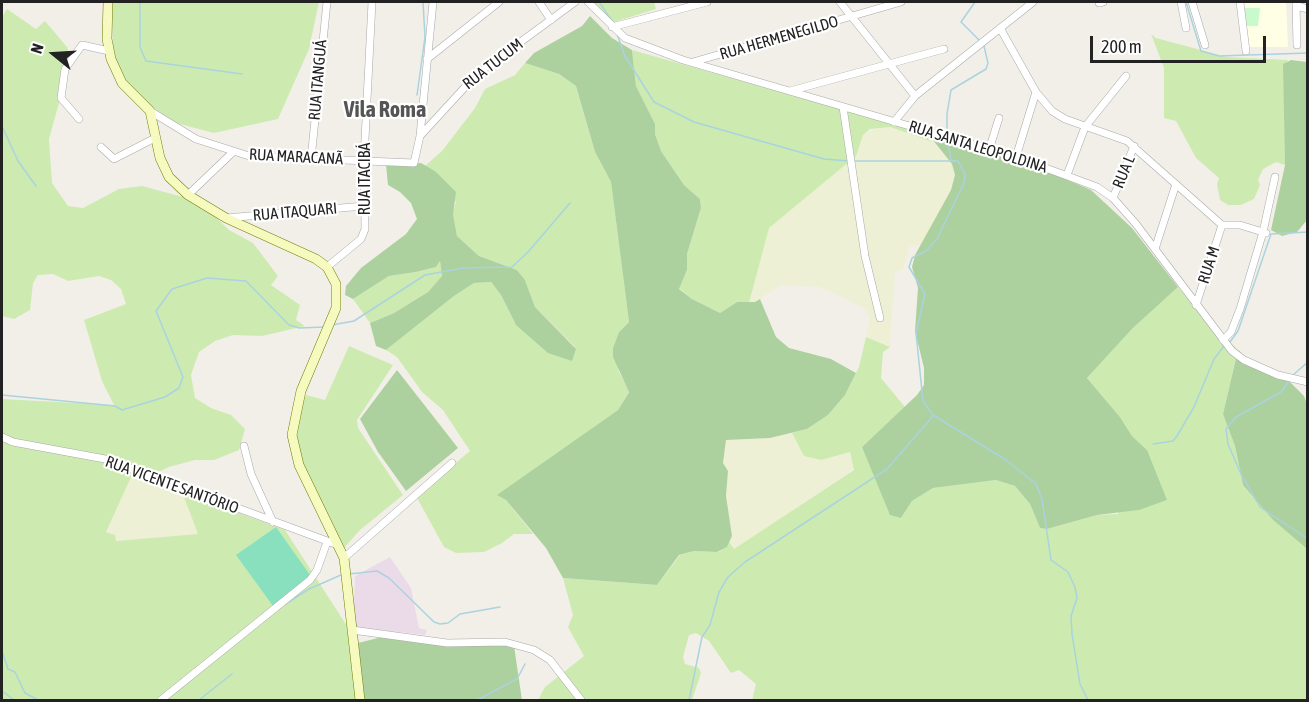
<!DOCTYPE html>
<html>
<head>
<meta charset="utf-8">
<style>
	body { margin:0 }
	#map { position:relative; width:1309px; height:702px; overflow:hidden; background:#f2efe9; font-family:"Asap Condensed",sans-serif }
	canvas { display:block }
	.frame { position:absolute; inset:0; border:3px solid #222; pointer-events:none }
	.north { position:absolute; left:24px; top:24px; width:60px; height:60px; -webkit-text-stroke:4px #fff; paint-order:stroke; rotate:288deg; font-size:16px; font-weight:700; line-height:24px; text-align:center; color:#222 }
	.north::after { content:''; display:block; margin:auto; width:21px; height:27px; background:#222; clip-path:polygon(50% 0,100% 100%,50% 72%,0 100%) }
	.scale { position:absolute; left:1090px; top:36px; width:176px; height:27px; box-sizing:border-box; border:3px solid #222; border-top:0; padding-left:8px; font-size:18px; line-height:21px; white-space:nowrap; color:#222; -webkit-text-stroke:4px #fff; paint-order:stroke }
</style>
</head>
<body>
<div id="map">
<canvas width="1309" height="702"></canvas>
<div class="frame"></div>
<div class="north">N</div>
<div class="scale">200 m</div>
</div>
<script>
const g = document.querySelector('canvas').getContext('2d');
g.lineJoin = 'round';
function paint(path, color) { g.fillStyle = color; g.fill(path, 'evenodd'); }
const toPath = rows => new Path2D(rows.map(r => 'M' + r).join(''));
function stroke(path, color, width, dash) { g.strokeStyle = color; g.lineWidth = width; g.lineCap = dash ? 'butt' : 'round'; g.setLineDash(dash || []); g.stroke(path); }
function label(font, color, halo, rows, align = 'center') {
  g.font = font + ' "Asap Condensed",sans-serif'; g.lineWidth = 4.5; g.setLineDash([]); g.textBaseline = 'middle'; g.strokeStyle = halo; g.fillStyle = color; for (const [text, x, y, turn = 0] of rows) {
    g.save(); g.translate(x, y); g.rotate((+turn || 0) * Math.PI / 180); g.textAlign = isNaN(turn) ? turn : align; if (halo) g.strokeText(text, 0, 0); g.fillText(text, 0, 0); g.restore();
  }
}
paint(toPath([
	[390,557,411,588,419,628,427,630,425,635,353,627,355,576]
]), '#ebdbe8');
paint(toPath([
	[1243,2,1286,2,1288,47,1248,47]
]), '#ffffe5');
paint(toPath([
	[880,127,890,127,933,142,952,164,955,175,951,190,921,245,910,246,903,270,895,272,890,347,866,337,870,318,865,309,820,287,781,285,755,302,749,303,769,228,856,156,862,135],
	[792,433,804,456,821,460,850,452,854,469,734,550,729,542,732,536,726,496,728,471,723,463,726,440,770,438],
	[132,475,182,492,198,534,116,541,106,532]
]), '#eef0d5');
paint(toPath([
	[112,2,319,2,309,49,278,119,214,133,172,122,131,90,113,63],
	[593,2,654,2,656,9,611,23],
	[7,9,36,29,45,21,67,47,71,60,49,139,52,183,68,206,83,208,119,189,142,186,183,197,208,210,229,230,253,243,278,276,271,285,300,305,296,320,305,326,262,336,233,335,215,341,199,352,191,375,195,398,211,408,231,415,245,429,239,450,214,460,195,460,169,467,143,479,132,475,106,532,115,535,116,541,198,534,182,492,285,530,358,643,362,700,2,700,2,399,114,405,102,381,84,320,126,304,121,289,111,280,99,276,68,281,53,274,38,275,33,283,30,310,14,319,2,316,2,17],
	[1151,34,1156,38,1227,57,1288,60,1284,66,1285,165,1276,162,1263,169,1258,180,1260,185,1254,199,1241,205,1228,205,1220,200,1217,184,1219,178,1196,158,1176,121,1164,118,1164,68],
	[632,50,928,134,933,142,890,127,870,129,863,135,856,156,769,228,749,303,737,302,720,313,692,299,679,288,687,270,687,254,701,208,700,199,684,185,661,151,655,134,655,124,636,86],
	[525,63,559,74,576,86,595,152,611,182,629,322,619,332,613,348,619,372,629,391,618,410,498,495,506,500,533,534,514,534,502,543,484,552,456,553,444,547,416,496,470,451,443,410,422,392,397,357,386,350,454,296,474,283,491,282,501,295,516,325,576,348,535,307,525,280,517,270,479,256,457,236,452,215,456,202,435,171,425,166,442,151,475,108,485,89,515,75],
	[440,261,442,276,428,292,394,313,370,323,353,299,389,276,416,272,436,267],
	[1178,287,1197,310,1238,350,1223,414,1235,446,1243,485,1273,520,1307,549,1307,700,752,700,756,684,739,670,731,673,709,641,696,633,689,635,683,657,685,664,699,668,701,673,692,700,538,700,545,687,584,656,568,627,573,615,563,578,657,585,680,555,694,551,718,552,727,547,729,542,734,549,854,470,850,452,821,460,804,456,792,433,807,429,828,415,845,395,859,367,866,337,890,347,883,352,881,378,905,407,862,447,901,518,912,501,933,488,996,480,1015,486,1030,504,1040,528,1047,529,1097,515,1118,514,1147,450,1132,436,1120,417,1087,378,1132,329],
	[349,346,393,365,357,420,358,428,403,495,360,530,344,548,303,466,297,444,299,415,306,395,325,400]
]), '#cdebb0');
paint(toPath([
	[590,16,612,38,632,50,636,86,655,124,655,134,661,151,684,185,700,199,701,208,687,254,687,270,679,289,692,299,720,313,737,302,755,302,760,299,776,337,789,348,831,359,856,373,845,395,828,415,807,429,770,438,726,440,723,463,728,471,726,496,732,536,727,547,717,552,694,551,679,555,657,585,563,578,546,548,506,500,497,495,618,410,629,392,613,357,613,348,619,332,629,322,611,182,595,152,576,86,559,74,525,63,534,53,582,26],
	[1291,60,1307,62,1307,220,1297,232,1282,236,1271,230,1285,165,1283,64],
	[928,134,1018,159,1091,190,1132,228,1178,287,1132,329,1087,378,1120,417,1132,436,1147,450,1167,500,1139,510,1097,515,1047,529,1040,528,1030,504,1015,486,996,480,933,488,912,501,901,518,890,515,862,447,917,395,924,385,924,368,915,331,918,288,912,267,915,255,951,190,955,175,952,164],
	[421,163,435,171,456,192,453,215,457,236,479,256,517,270,525,280,535,307,576,349,572,361,548,353,516,325,501,295,491,282,474,283,454,296,386,350,376,346,370,323,394,313,428,292,442,276,440,261,436,267,416,272,389,276,353,299,345,295,346,286,361,268,406,234,417,219,411,203,400,192,388,185,386,165],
	[1238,350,1258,368,1289,381,1304,396,1308,407,1307,549,1273,520,1243,485,1235,446,1223,414],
	[397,370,458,448,406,491,378,452,360,419],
	[390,635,514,646,522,700,362,700,358,643]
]), '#add19e');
paint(toPath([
	[1244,8,1260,8,1258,26,1246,26]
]), '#c8facc');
paint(toPath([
	[276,527,310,575,273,606,236,555]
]), '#88e0be');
stroke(toPath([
	[140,2,140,47,146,61,242,74],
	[599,2,612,21],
	[975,2,961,22,979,40],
	[1186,2,1201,51,1219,56,1308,53],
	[617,34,625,56,654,102,694,122,824,159,849,161],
	[417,95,425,37,423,2],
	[2,126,18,161,36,186],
	[947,134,947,114,951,90,986,69,988,63,984,46],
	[948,141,951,160],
	[853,161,958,161,965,174,964,183,937,239,926,251,912,258,909,267,925,294,916,333,923,401,933,415,1006,460,1036,484,1042,499,1051,560,1068,572,1075,587,1077,598,1071,616,1072,634,1080,684,1088,700],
	[332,325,354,321,425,275,463,268,512,267,528,252,570,203],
	[1230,342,1238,331,1271,234,1308,232],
	[1293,375,1308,362],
	[1289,381,1281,392,1236,417,1226,429,1228,444,1241,474,1260,507,1308,539],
	[2,395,115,406,122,410,165,397,179,388,183,377,156,311,172,289,207,278,246,281,289,325,299,328,324,327],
	[1153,444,1173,441,1177,436,1194,407,1214,359,1224,346],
	[349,574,377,571,389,578,434,622,440,624,448,623,460,614,500,607],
	[284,605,309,589,341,575],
	[2,651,8,669,15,672,25,693,38,700],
	[2,691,14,700],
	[199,700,232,674],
	[477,700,517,679,525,664],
	[689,700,702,637,710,625,719,592,728,577,745,562,887,469,933,416]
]), '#aad3df', 1.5);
const street = toPath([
	[539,2,551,20],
	[588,2,625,38,683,60,1016,157,1097,187,1113,198,1136,224,1232,351,1244,360,1278,375,1308,382],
	[840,2,915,96],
	[1181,2,1186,28],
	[1192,2,1205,45],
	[1240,2,1246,51],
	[1296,2,1297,45],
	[1296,2,1300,7,1308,9],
	[1099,3,1103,2],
	[612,27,707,2],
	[1000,28,1036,92,1052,111,1065,119,1127,141,1222,225],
	[427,59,499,2],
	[693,62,901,2],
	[790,91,944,49],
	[843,107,865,256,880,318],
	[150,111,196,139,249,156,414,163,420,136,433,2],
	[79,119,61,98,65,69,82,45,109,51],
	[894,122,915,96,1033,2],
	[420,136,477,74,575,2],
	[101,147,114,159,155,138],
	[989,150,999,118],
	[1016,157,1036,92],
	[311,159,327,2],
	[1067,175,1085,127,1126,76],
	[188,195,233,152],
	[1113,198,1134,146],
	[226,218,364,206],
	[1222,225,1240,225,1266,233],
	[1155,249,1176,184],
	[327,267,361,239,365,229,364,159,372,2],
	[1196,305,1222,225],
	[1223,340,1231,332,1240,309,1263,232,1275,177],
	[2,437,13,442,105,459,338,545],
	[244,446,251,474,273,522],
	[344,558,452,463],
	[352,630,447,643,505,642,534,650,550,660,581,700],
	[161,700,310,580,317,570,327,542]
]);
const secondary = toPath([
	[108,2,107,39,111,59,122,83,150,111,160,158,169,177,188,195,226,218,316,259,327,267,336,284,336,308,301,391,292,435,299,465,344,558,360,700]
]);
stroke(street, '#a9a9a9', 8);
stroke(secondary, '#707d05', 10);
stroke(street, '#fff', 7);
stroke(secondary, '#f7fabf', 9);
label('16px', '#222', '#fff', [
	["RUA HERMENEGILDO",779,38,-16],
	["RUA TUCUM",493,64,-38],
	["RUA ITANGUÁ",318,80,-85],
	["RUA SANTA LEOPOLDINA",978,147,17],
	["RUA MARACANÃ",296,157,3],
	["RUA L",1124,172,-68],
	["RUA ITACIBÁ",365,179,-90],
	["RUA ITAQUARI",295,212,-5],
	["RUA M",1209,265,-72],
	["RUA VICENTE SANTÓRIO",172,485,20]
]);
label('bold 22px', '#555', '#fff', [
	["Vila Roma",385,110]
]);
</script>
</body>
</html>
